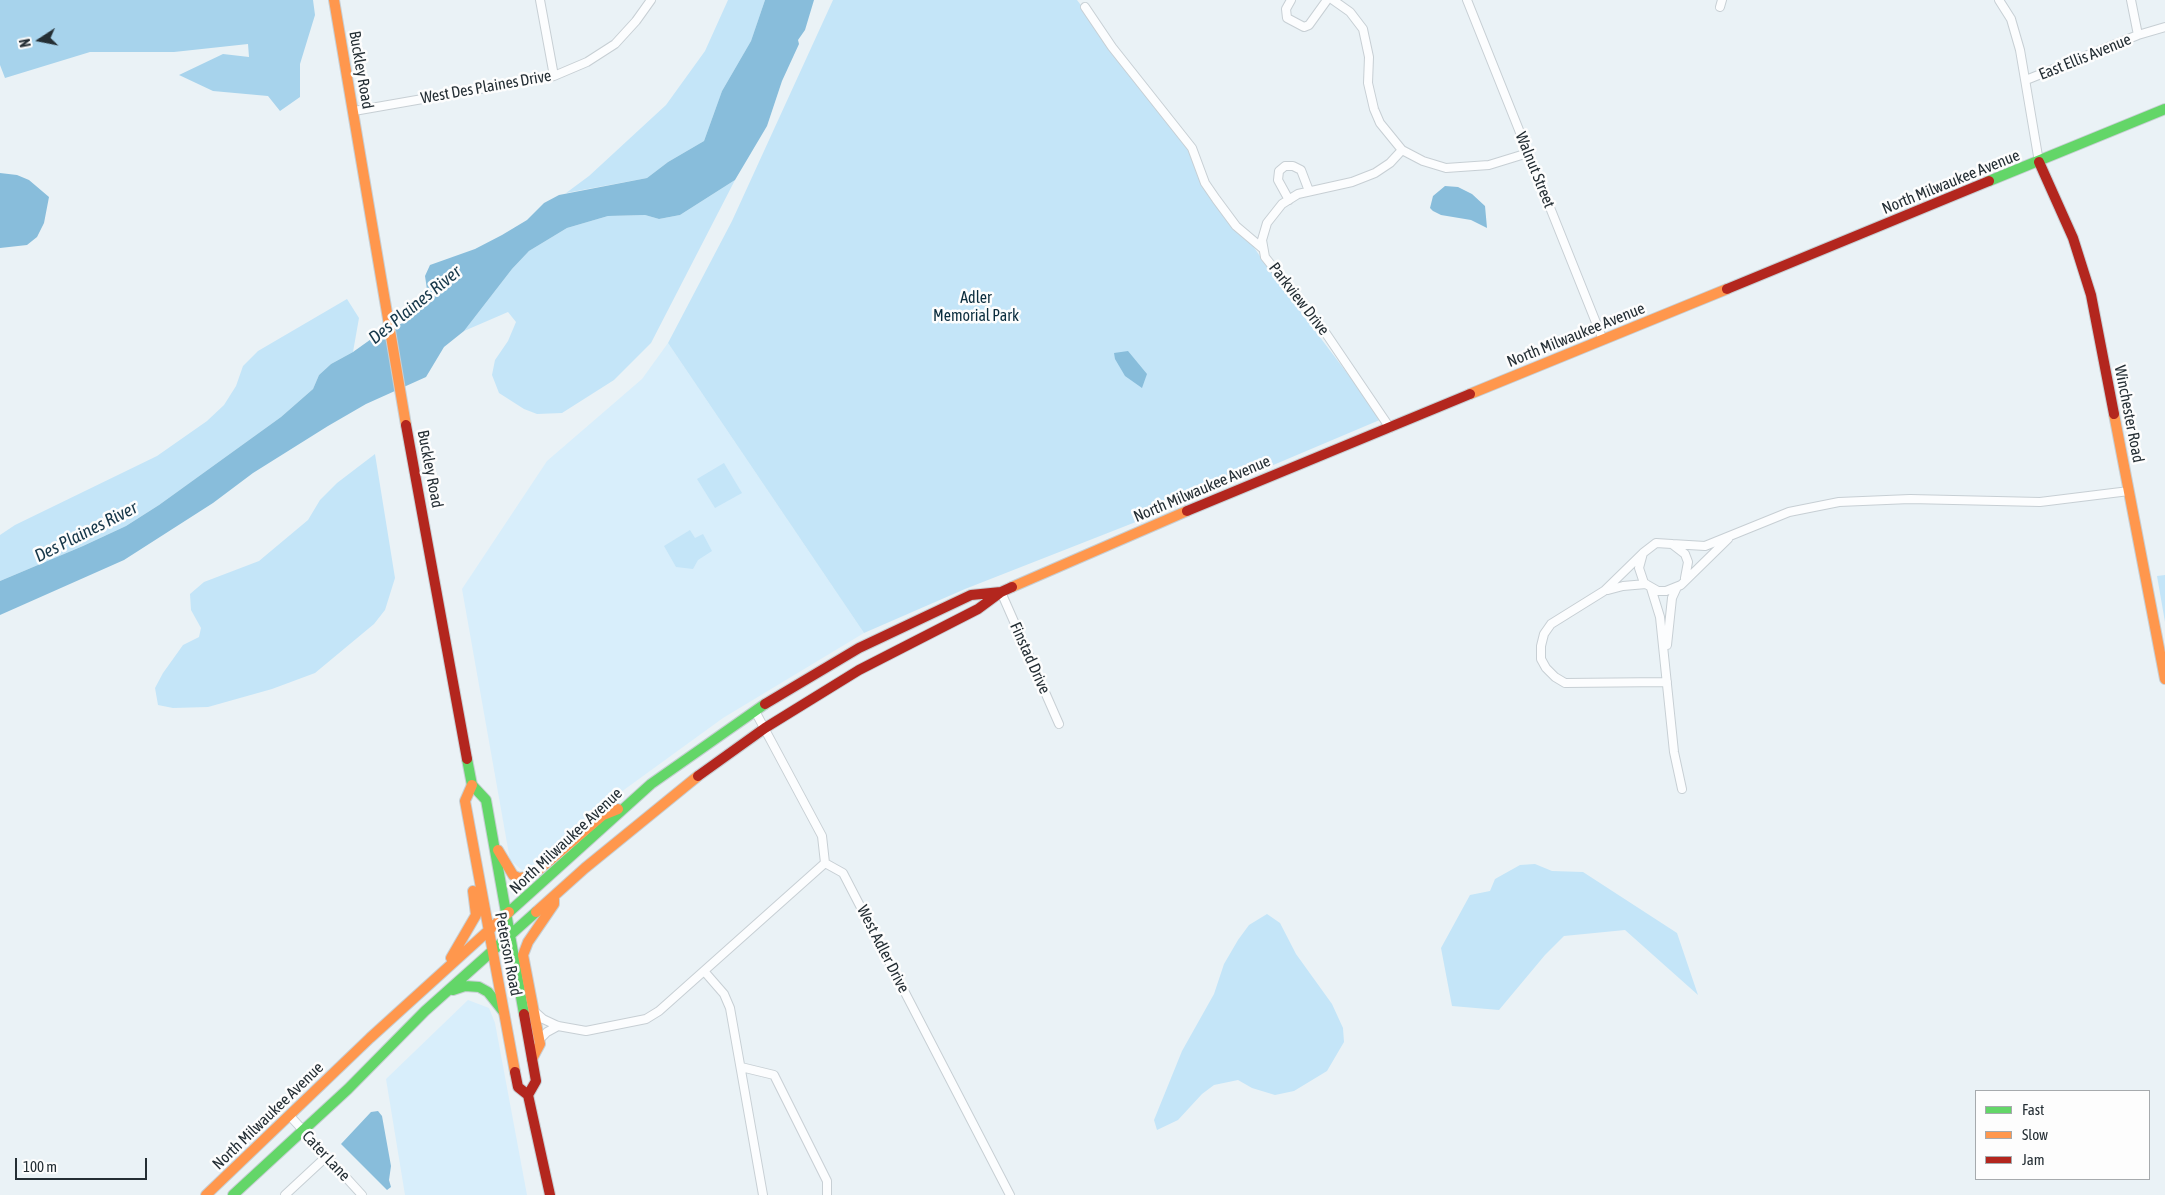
<!DOCTYPE html>
<html>
<head>
<meta charset="utf-8">
<style>
	body { margin:0 }
	#map { position:relative; width:2165px; height:1195px; overflow:hidden; background:#eaf2f6; font-family:"Asap Condensed",sans-serif }
	canvas { display:block }
	.legend { position:absolute; left:1975px; top:1090px; width:175px; height:90px; box-sizing:border-box; background:#fdfdfd; border:1px solid #a6aaad; margin:0; padding:6px 9px; list-style:none; font-size:15px; color:#242e34 }
	.legend li { display:flex; align-items:center; gap:10px; height:25px }
	.legend b { width:25px; border:1px solid #a6aaad }
	.north { position:absolute; left:15px; top:15px; width:50px; height:50px; -webkit-text-stroke:4px #fdfdfd; paint-order:stroke; rotate:259deg; font-size:14px; font-weight:700; line-height:20px; text-align:center; color:#242e34 }
	.north::after { content:''; display:block; margin:auto; width:18px; height:22px; background:#242e34; clip-path:polygon(50% 0,100% 100%,50% 72%,0 100%) }
	.scale { position:absolute; left:15px; top:1158px; width:132px; height:22px; box-sizing:border-box; border:2px solid #242e34; border-top:0; padding-left:6px; font-size:15px; line-height:18px; white-space:nowrap; color:#242e34; -webkit-text-stroke:4px #fdfdfd; paint-order:stroke }
</style>
</head>
<body>
<div id="map">
<canvas width="2165" height="1195"></canvas>
<ul class="legend">
<li><b style="height:6px;background:#63d668"></b>Fast</li>
<li><b style="height:6px;background:#ff974d"></b>Slow</li>
<li><b style="height:6px;background:#b3261e"></b>Jam</li>
</ul>
<div class="north">N</div>
<div class="scale">100 m</div>
</div>
<script>
const g = document.querySelector('canvas').getContext('2d');
g.lineJoin = 'round';
function paint(path, color) { g.fillStyle = color; g.fill(path, 'evenodd'); }
const toPath = rows => new Path2D(rows.map(r => 'M' + r).join(''));
function stroke(path, color, width, dash) { g.strokeStyle = color; g.lineWidth = width; g.lineCap = dash ? 'butt' : 'round'; g.setLineDash(dash || []); g.stroke(path); }
function label(font, color, halo, rows, align = 'center') {
  g.font = font + ' "Asap Condensed",sans-serif'; g.lineWidth = 5; g.setLineDash([]); g.textBaseline = 'middle'; g.strokeStyle = halo; g.fillStyle = color; for (const [text, x, y, turn = 0] of rows) {
    g.save(); g.translate(x, y); g.rotate((+turn || 0) * Math.PI / 180); g.textAlign = isNaN(turn) ? turn : align; if (halo) g.strokeText(text, 0, 0); g.fillText(text, 0, 0); g.restore();
  }
}
paint(toPath([
	[668,343,864,633,723,718,610,800,534,868,522,870,510,860,462,589,547,461,642,379],
	[468,1000,489,1008,495,1023,527,1195,405,1195,386,1079]
]), '#d8eefb');
paint(toPath([
	[728,0,765,0,751,41,722,91,704,141,668,162,647,178,566,193,589,176,666,105,705,51],
	[833,0,1077,0,1190,148,1201,181,1251,243,1275,278,1382,419,1174,507,965,589,864,633,668,343,732,221],
	[735,180,651,343,614,380,562,413,537,414,524,409,499,393,492,375,495,360,508,341,516,322,508,312,464,331,512,269,529,251,567,228,608,216,645,215,659,219,680,215],
	[347,299,359,318,353,352,331,364,319,375,313,389,281,417,159,505,126,526,83,546,0,581,0,535,15,525,157,456,207,421,224,405,236,386,243,366,258,351],
	[375,454,395,578,385,610,374,624,315,673,272,689,208,707,173,708,158,705,155,688,163,673,183,645,199,637,201,628,191,610,190,594,204,582,259,561,308,520,320,500,337,483],
	[724,463,742,493,715,508,697,479],
	[690,530,695,538,703,534,712,551,698,560,693,569,676,567,664,546],
	[2165,575,2165,622,2157,576],
	[1535,864,1552,871,1583,872,1677,933,1698,995,1625,930,1564,936,1545,955,1499,1010,1452,1006,1441,948,1470,895,1490,891,1495,879,1520,865],
	[1267,914,1280,923,1296,954,1332,1004,1343,1028,1344,1042,1327,1071,1294,1091,1275,1095,1252,1088,1238,1080,1214,1085,1202,1094,1178,1120,1157,1130,1154,1120,1182,1051,1214,994,1224,964,1238,940,1249,925]
]), '#c4e5f8');
paint(toPath([
	[0,0,313,0,315,15,300,64,300,97,280,111,268,96,213,91,179,75,223,54,249,57,248,44,174,52,90,52,5,78,0,65]
]), '#a7d3ec');
paint(toPath([
	[765,0,814,0,805,30,798,40,799,44,782,81,767,126,735,180,680,215,659,219,645,215,608,216,567,228,529,251,512,269,464,331,444,347,426,377,366,404,328,426,253,473,213,503,124,560,0,615,0,581,83,546,126,526,159,505,281,417,313,389,319,375,331,364,353,352,374,337,411,319,415,302,421,295,428,296,425,276,430,265,475,249,502,235,527,220,544,203,559,195,647,178,668,162,704,141,722,91,751,41],
	[0,173,17,175,29,180,49,197,44,223,37,237,27,245,0,248],
	[1445,186,1458,187,1472,194,1485,206,1487,228,1471,220,1441,215,1433,211,1430,208,1433,196],
	[1128,351,1147,374,1142,388,1125,376,1115,359,1114,353],
	[378,1111,382,1116,391,1166,389,1180,391,1187,387,1190,341,1144,371,1112]
]), '#88bddb');
const street = toPath([
	[540,0,554,76],
	[1291,0,1286,9,1287,18,1304,27,1309,25,1327,0],
	[1333,0,1350,12,1363,29,1369,57,1368,83,1374,109,1380,123,1402,150,1423,161,1446,168,1489,165,1528,153],
	[1467,0,1603,340],
	[1999,0,2011,19,2020,50,2039,162],
	[1085,7,1112,47,1192,148,1205,183,1216,199,1236,226,1262,248],
	[1720,7,1722,0],
	[2138,35,2165,27],
	[2026,80,2138,35,2131,0],
	[354,111,554,76,587,62,615,44,636,21,651,0],
	[1289,200,1278,180,1279,171,1285,166,1293,166,1301,170,1309,191],
	[1390,428,1325,332,1265,257,1262,240,1267,223,1282,204,1298,194,1352,182,1375,173,1390,163,1402,150],
	[1672,544,1705,546,1789,512,1839,502,1910,499,2040,502,2129,491],
	[1643,553,1604,591,1551,624,1544,634,1541,646,1541,659,1546,668,1555,677,1565,683,1667,682],
	[1685,578,1688,562,1685,554,1672,544,1656,543,1643,553,1639,568,1644,583,1658,591,1666,591,1681,585,1728,539],
	[1651,588,1660,617,1674,752,1682,789],
	[1608,590,1623,586,1646,584],
	[1001,592,1059,724],
	[1667,645,1672,598,1677,587],
	[755,711,822,836,825,863,843,873,1010,1195],
	[704,971,724,994,730,1008,763,1195],
	[534,1011,543,1019,558,1026,586,1031,646,1019,659,1011,825,863],
	[539,1040,547,1032,558,1026],
	[741,1067,774,1075,827,1181,827,1195],
	[290,1116,362,1195],
	[285,1195,327,1156]
]);
const fast = toPath([
	[1989,181,2165,109],
	[467,759,472,785,486,800,524,1014],
	[509,912,651,784,765,704],
	[453,990,465,986,479,987,488,992,503,1011],
	[233,1195,348,1089,425,1011,536,912]
]);
const slow = toPath([
	[334,0,406,425],
	[1470,394,1727,289],
	[2114,414,2165,679],
	[1012,587,1187,511],
	[472,785,465,801,515,1072],
	[498,850,513,875,518,878,527,877,535,873,603,815,618,809],
	[536,912,585,868,698,776],
	[451,958,476,915,473,891],
	[532,1059,540,1044,523,955,528,942,554,904,554,899],
	[206,1195,370,1038,509,912]
]);
const jam = toPath([
	[2039,162,2073,238,2091,295,2114,414],
	[1727,289,1989,181],
	[406,425,467,759],
	[1187,511,1470,394],
	[765,704,859,648,971,595,1001,592],
	[698,776,765,728,859,670,978,609,1001,592,1012,587],
	[524,1014,536,1081,528,1095],
	[515,1072,518,1087,528,1095,550,1195]
]);
stroke(street, '#c7cfd4', 10);
stroke(fast, '#c7cfd4', 12);
stroke(slow, '#c7cfd4', 12);
stroke(jam, '#c7cfd4', 12);
stroke(street, '#fcfdfe', 8);
stroke(fast, '#63d668', 10);
stroke(slow, '#ff974d', 10);
stroke(jam, '#b3261e', 10);
label('16px', '#242e34', '#fdfdfd', [
	["East Ellis Avenue",2085,57,-22],
	["Buckley Road",361,70,80],
	["West Des Plaines Drive",486,87,-10],
	["Walnut Street",1535,170,68],
	["North Milwaukee Avenue",1951,182,-22],
	["Parkview Drive",1299,299,52],
	["North Milwaukee Avenue",1576,335,-22],
	["Winchester Road",2129,414,79],
	["Buckley Road",430,469,79],
	["North Milwaukee Avenue",1202,489,-23],
	["Finstad Drive",1030,658,66],
	["North Milwaukee Avenue",566,841,-43],
	["West Adler Drive",883,949,63],
	["Peterson Road",508,954,79],
	["North Milwaukee Avenue",268,1116,-44],
	["Cater Lane",326,1156,47]
]);
label('16px', '#0b2d3e', '#fdfdfd', [
	["Adler",976,298],
	["Memorial Park",976,316]
]);
label('italic 18px', '#163749', '#fdfdfd', [
	["Des Plaines River",415,305,-39],
	["Des Plaines River",86,532,-27]
]);
</script>
</body>
</html>
